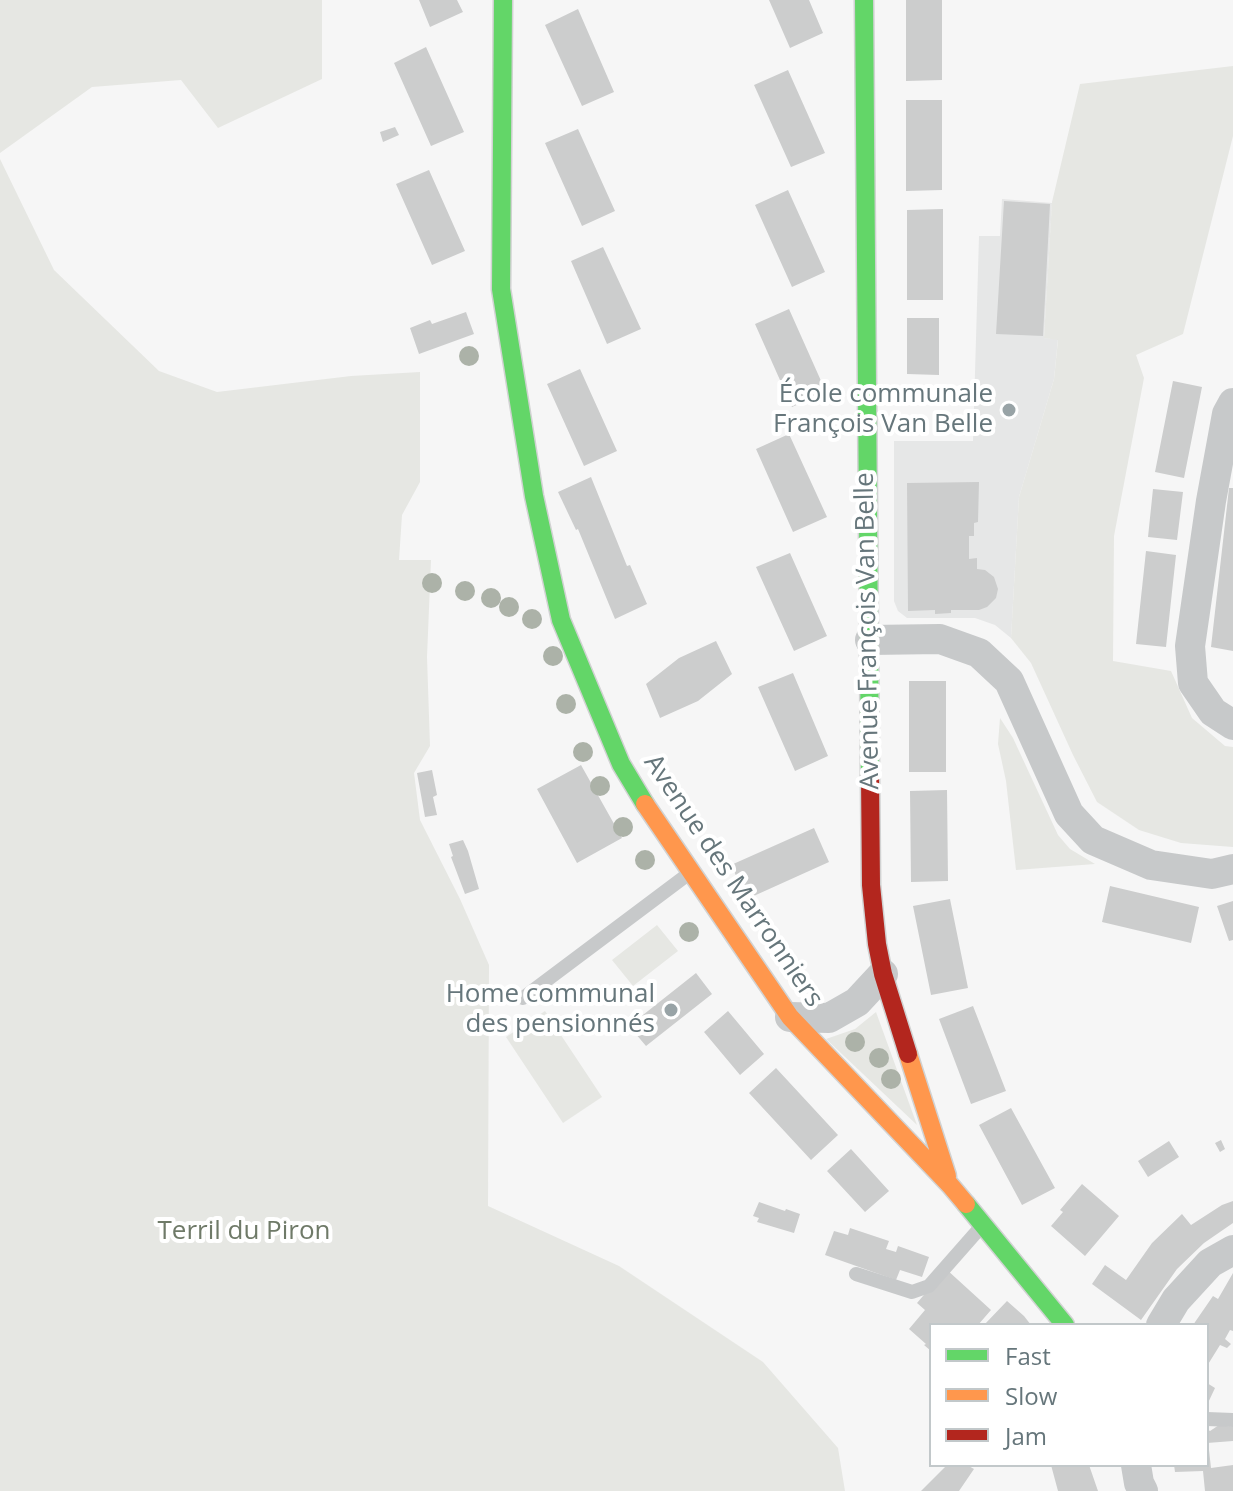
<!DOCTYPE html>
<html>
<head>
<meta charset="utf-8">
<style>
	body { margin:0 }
	#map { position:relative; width:1233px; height:1491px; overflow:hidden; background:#f6f6f6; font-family:"Open Sans",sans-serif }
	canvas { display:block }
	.legend { position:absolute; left:929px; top:1323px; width:280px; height:144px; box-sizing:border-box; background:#fff; border:2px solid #c2c8ca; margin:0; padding:10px 14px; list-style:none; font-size:24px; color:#66767b }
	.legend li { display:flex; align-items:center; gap:16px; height:40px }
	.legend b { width:40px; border:2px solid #c2c8ca }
</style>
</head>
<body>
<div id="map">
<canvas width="1233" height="1491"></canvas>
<ul class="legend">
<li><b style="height:10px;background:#63d668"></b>Fast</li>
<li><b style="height:10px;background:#ff974d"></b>Slow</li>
<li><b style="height:10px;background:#b3261e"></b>Jam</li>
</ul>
</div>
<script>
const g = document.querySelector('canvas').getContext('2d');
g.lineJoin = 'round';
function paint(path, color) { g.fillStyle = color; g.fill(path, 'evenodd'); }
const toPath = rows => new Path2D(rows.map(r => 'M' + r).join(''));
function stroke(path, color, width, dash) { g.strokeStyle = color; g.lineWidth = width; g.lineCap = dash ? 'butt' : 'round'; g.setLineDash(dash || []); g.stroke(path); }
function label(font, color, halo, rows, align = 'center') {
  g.font = font + ' "Open Sans",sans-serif'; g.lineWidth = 8; g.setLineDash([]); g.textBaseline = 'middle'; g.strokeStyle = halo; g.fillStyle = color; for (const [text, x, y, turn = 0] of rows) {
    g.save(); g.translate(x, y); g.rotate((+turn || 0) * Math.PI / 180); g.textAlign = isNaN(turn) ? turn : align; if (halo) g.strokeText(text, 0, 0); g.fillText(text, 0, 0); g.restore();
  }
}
paint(toPath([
	[1002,199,1052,203,1044,338,1058,339,1054,379,1019,497,1011,638,995,625,975,618,907,618,898,611,894,601,894,441,973,441,979,236,1000,236]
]), '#e6e7e7');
paint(toPath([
	[0,0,322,0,322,79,218,128,181,80,92,87,0,153],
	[1233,66,1233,136,1183,334,1136,355,1144,378,1114,536,1113,661,1171,671,1192,718,1225,746,1233,747,1233,847,1181,843,1139,830,1097,802,1073,755,1031,663,1011,638,1019,497,1054,379,1058,340,1044,338,1052,202,1080,84],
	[0,159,54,270,159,371,217,392,351,376,420,372,420,482,402,515,399,560,431,560,427,657,430,746,414,773,420,820,460,899,489,965,488,1206,619,1266,763,1362,838,1448,845,1491,0,1491],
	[1000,718,1013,738,1058,835,1070,849,1095,864,1016,870,1006,781,998,744],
	[657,925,678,951,633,986,612,960],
	[545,1011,602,1097,563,1123,506,1037],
	[876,1012,917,1125,826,1039,855,1029]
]), '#e6e7e3');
paint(toPath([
	[419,0,457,0,463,12,430,27],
	[769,0,809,0,823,33,790,48],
	[906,0,942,0,942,80,906,81],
	[578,9,614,92,582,106,545,25],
	[426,47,464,132,431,146,394,63],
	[788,70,825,153,791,167,754,85],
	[906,100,942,100,942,190,906,191],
	[395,127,399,135,383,142,380,132],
	[578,129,615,211,582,226,545,143],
	[429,170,465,251,432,265,396,184],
	[788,190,825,272,792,287,755,205],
	[1004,201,1050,204,1043,336,996,334],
	[943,209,943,300,907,300,907,210],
	[603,247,641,329,607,344,571,261],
	[789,309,826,392,792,407,755,324],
	[466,312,474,334,419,354,410,328,430,320,432,324],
	[907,318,939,318,939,375,907,374],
	[580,369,617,451,584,466,547,384],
	[1173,381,1202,387,1184,478,1155,472],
	[789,434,827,517,793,532,756,449],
	[591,477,627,566,630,565,647,604,615,619,578,529,576,530,558,492],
	[979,482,978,522,974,523,974,536,969,536,969,559,977,558,977,569,985,570,994,577,998,589,996,598,987,607,979,610,951,610,951,613,935,614,935,610,908,611,907,483],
	[1229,488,1233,488,1233,651,1211,647],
	[1153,489,1183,492,1177,540,1148,537],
	[1146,551,1176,555,1166,647,1136,644],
	[790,553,827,636,794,651,756,567],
	[716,641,732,674,698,701,660,718,646,684,679,658],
	[793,673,828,756,795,771,758,687],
	[909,681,946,681,946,772,909,772],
	[581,765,622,838,577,863,537,789],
	[432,770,437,795,433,797,437,815,425,817,417,773],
	[947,790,948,881,911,882,910,791],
	[814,828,829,862,747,899,731,865],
	[463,840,468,851,479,889,465,894,451,857,453,856,449,844],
	[1110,886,1199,907,1191,943,1102,922],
	[950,899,968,988,931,995,913,906],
	[1233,901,1233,940,1229,941,1217,906],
	[696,973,712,994,646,1046,629,1026],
	[973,1006,1006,1091,971,1104,939,1019],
	[728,1011,764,1054,740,1075,704,1032],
	[776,1068,838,1135,811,1160,749,1093],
	[1011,1108,1055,1188,1022,1205,979,1125],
	[1221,1140,1225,1149,1220,1152,1215,1143],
	[1169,1141,1179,1157,1148,1177,1138,1161],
	[851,1149,889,1191,865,1212,827,1171],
	[1082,1184,1119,1216,1085,1256,1051,1226,1063,1212,1060,1210],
	[1233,1201,1233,1223,1204,1243,1177,1269,1141,1320,1092,1284,1105,1265,1126,1280,1152,1243,1182,1214,1191,1225,1222,1205],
	[759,1202,785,1211,786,1209,800,1214,794,1233,757,1222,759,1218,753,1216],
	[850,1228,889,1241,886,1249,896,1252,898,1246,929,1257,922,1277,900,1270,896,1280,825,1255,834,1231,848,1235],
	[946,1269,991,1310,978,1325,931,1325,931,1351,924,1345,926,1344,909,1329,925,1310,917,1303],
	[1233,1273,1233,1331,1230,1330,1225,1339,1231,1344,1227,1348,1220,1345,1207,1366,1207,1325,1193,1325,1213,1296,1218,1299],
	[1007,1301,1024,1316,1031,1325,984,1325],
	[1207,1383,1215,1388,1207,1405],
	[1219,1425,1233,1427,1233,1441,1207,1443,1207,1429,1210,1431],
	[1207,1450,1209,1450,1211,1468,1233,1465,1233,1491,1205,1491,1203,1471,1175,1472,1174,1465,1207,1465],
	[947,1465,967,1465,974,1469,959,1491,921,1491],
	[1051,1465,1089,1465,1098,1491,1058,1491]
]), '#cccdcd');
const fast = toPath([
	[503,0,501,289,534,496,561,620,621,764,645,804],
	[864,0,870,776],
	[966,1204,1065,1325]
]);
const slow = toPath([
	[645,804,790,1017,950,1185,966,1204],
	[908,1054,947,1176]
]);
const jam = toPath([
	[870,776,871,885,877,944,883,974,908,1054]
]);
stroke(fast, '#d1d2d2', 21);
stroke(slow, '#d1d2d2', 21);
stroke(jam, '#d1d2d2', 21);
stroke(toPath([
	[523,998,687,875],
	[856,1274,912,1292,929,1286,980,1228],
	[1207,1419,1233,1420]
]), '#c7c9ca', 14);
stroke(toPath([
	[1233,403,1227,414,1211,501,1190,646,1193,683,1213,712,1233,725],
	[870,640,940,639,979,653,1009,681,1069,814,1093,840,1151,865,1212,874,1233,869],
	[790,1017,829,1018,857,1002,883,974],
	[1161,1325,1176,1300,1210,1263,1233,1250],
	[1136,1465,1139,1483,1143,1491]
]), '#c7c9ca', 30);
stroke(fast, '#63d668', 18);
stroke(slow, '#ff974d', 18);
stroke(jam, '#b3261e', 18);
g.fillStyle = '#acb2a8';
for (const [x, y] of [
	[469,356],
	[432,583],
	[465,591],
	[491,598],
	[509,607],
	[532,619],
	[553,656],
	[566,704],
	[583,752],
	[600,786],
	[623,827],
	[645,860],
	[689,932],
	[855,1042],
	[879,1058],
	[891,1079]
]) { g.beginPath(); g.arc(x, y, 10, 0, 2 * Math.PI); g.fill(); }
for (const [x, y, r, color] of [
	[1009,410,8,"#98a3a6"],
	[671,1010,8,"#98a3a6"]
]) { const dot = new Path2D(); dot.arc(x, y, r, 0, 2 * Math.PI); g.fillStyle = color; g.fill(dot); stroke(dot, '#fff', 3); }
label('26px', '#66767b', '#fff', [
	["École communale",993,395],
	["François Van Belle",993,425],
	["Home communal",655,995],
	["des pensionnés",655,1025]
], 'right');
label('26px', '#66767b', '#fff', [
	["Avenue François Van Belle",868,631,-91],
	["Avenue des Marronniers",733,881,56]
]);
label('26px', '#6f7a68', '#fff', [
	["Terril du Piron",244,1232]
]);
</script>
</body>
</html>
